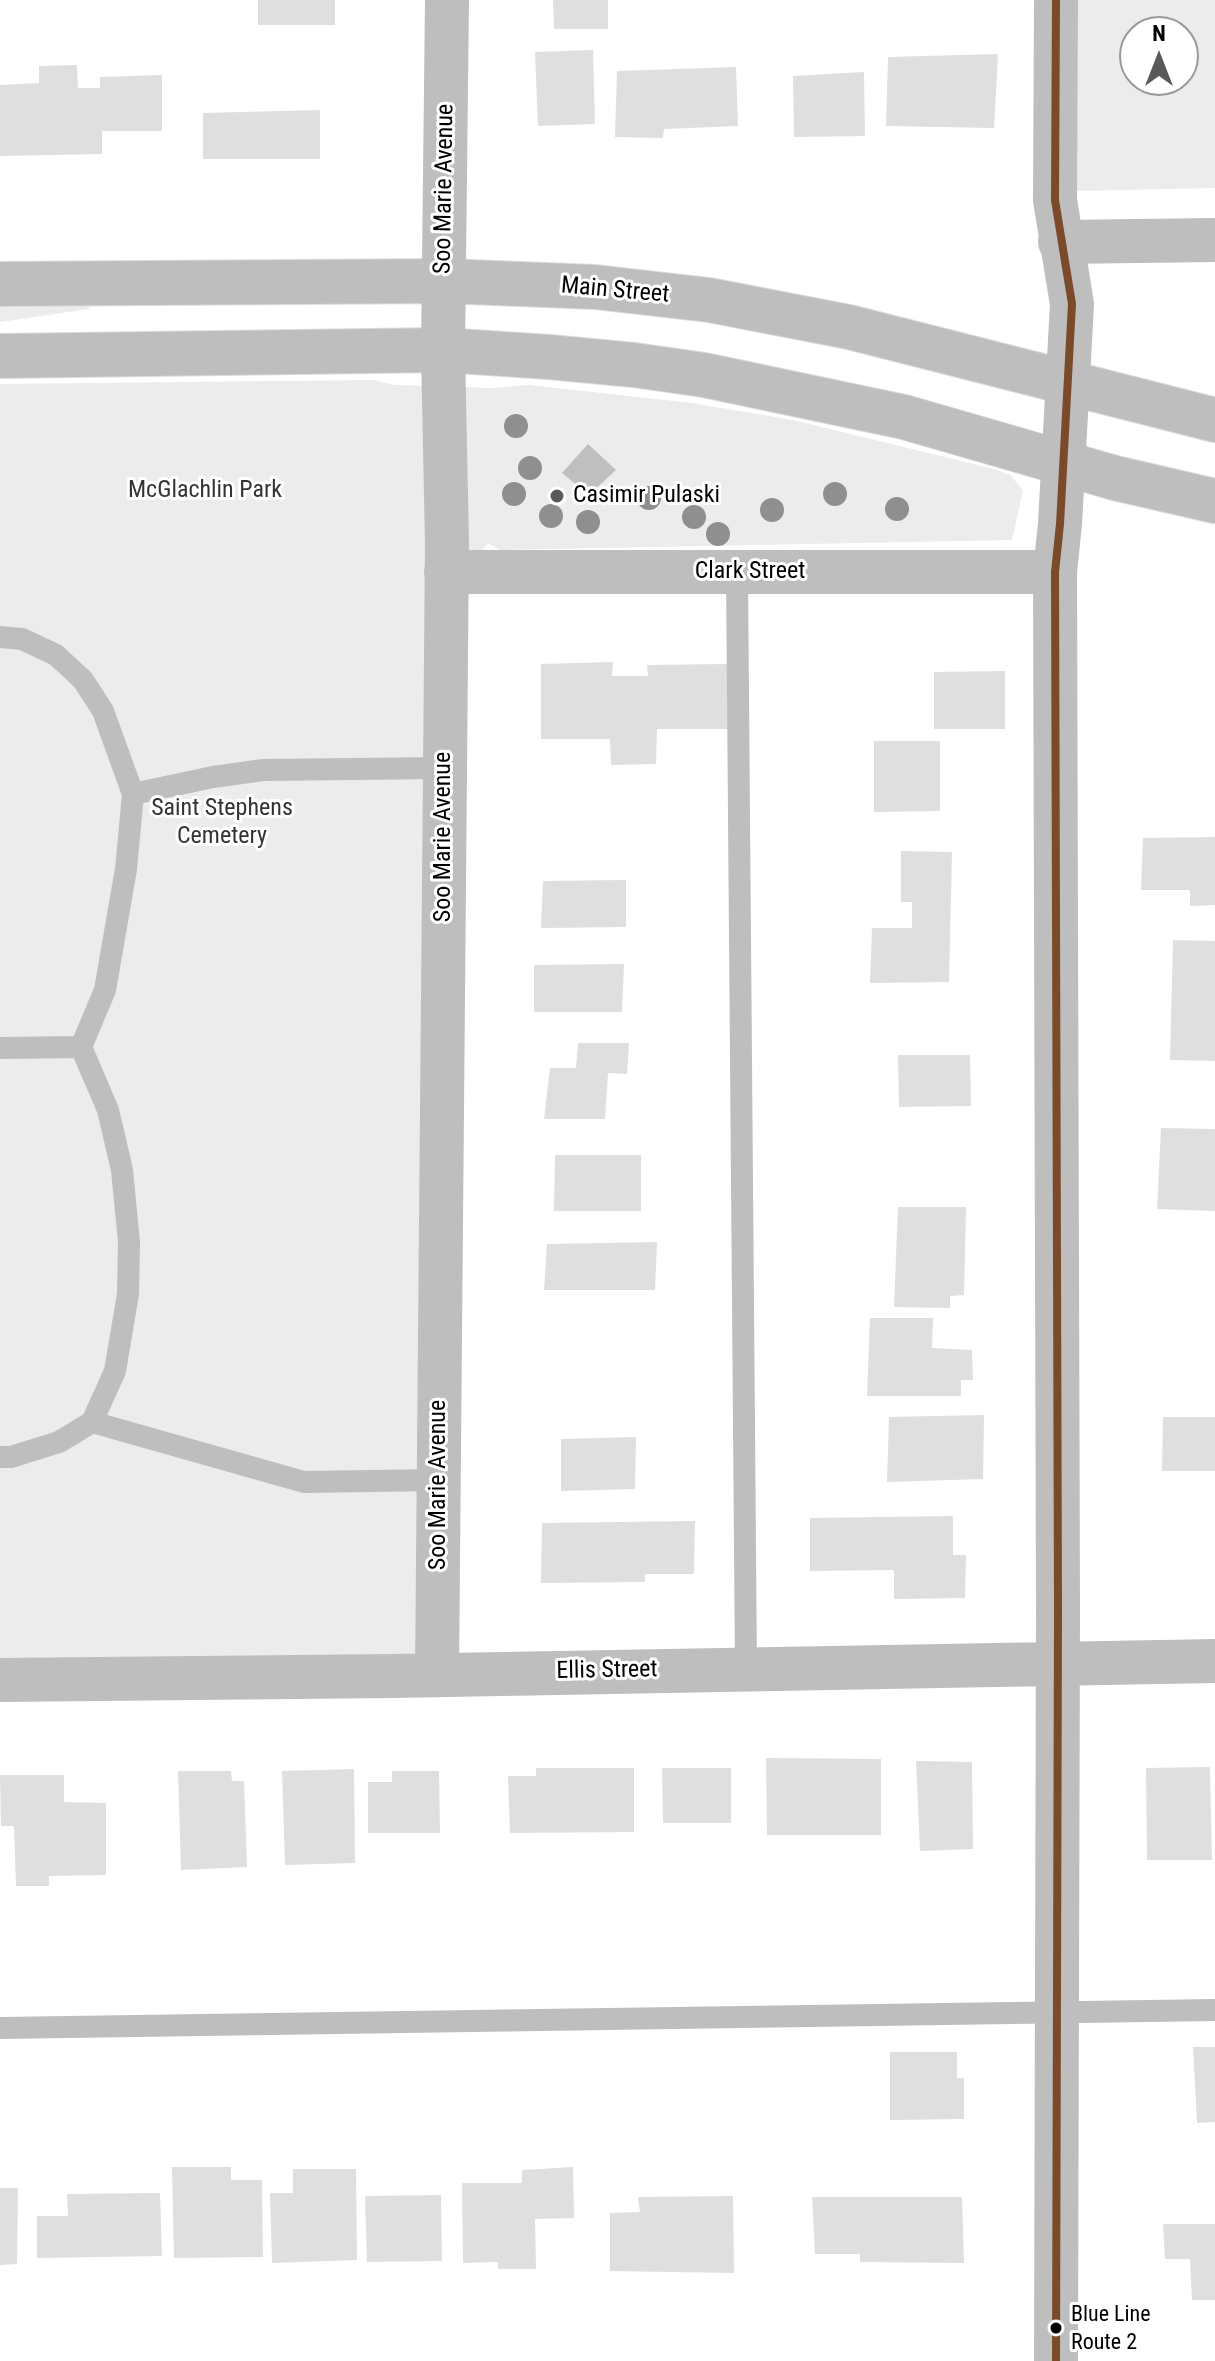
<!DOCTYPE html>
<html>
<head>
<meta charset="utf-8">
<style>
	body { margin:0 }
	#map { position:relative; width:1215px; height:2361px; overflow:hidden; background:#fff; font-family:"Roboto Condensed",sans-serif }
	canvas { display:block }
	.north { position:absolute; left:1119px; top:16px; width:80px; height:80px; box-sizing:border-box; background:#fff; border:2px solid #999; border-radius:50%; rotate:0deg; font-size:22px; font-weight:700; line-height:32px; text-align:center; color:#000 }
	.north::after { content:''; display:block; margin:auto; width:28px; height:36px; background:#595959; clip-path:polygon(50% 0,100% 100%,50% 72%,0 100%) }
</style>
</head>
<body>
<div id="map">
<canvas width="1215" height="2361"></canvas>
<div class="north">N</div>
</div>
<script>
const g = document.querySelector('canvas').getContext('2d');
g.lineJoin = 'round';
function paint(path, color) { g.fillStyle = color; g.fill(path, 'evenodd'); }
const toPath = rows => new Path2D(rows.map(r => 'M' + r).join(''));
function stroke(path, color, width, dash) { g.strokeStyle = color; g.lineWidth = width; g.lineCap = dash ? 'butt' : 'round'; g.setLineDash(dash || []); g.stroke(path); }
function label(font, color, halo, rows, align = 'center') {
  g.font = font + ' "Roboto Condensed",sans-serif'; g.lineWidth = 6; g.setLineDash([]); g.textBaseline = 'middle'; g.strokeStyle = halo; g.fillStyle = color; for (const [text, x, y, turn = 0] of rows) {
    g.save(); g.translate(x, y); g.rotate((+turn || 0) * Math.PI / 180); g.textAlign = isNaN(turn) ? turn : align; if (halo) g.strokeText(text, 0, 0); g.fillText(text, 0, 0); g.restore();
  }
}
paint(toPath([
	[1077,0,1215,0,1215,188,1076,191],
	[1135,32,1183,32,1183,80,1135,80],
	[88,301,89,309,0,322,0,302],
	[373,380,395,385,491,388,529,385,692,403,793,420,994,469,1010,475,1023,490,1012,540,500,550,488,543,446,597,437,1674,0,1675,0,384]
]), '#ececec');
paint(toPath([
	[588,444,616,470,589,495,562,473]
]), '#bfbfbf');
paint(toPath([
	[258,0,335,0,335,25,258,25],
	[553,0,608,0,608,29,554,29],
	[593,50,595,124,538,126,535,52],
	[998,54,994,128,886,126,888,57],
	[77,65,78,88,100,88,100,77,162,75,162,131,102,131,102,154,0,156,0,85,39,83,39,66],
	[736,67,738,126,664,129,663,138,615,137,617,71],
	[864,72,865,136,794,137,793,76],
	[320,110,320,159,203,159,203,113],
	[613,662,612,676,648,676,647,665,729,664,729,729,657,729,656,764,611,765,610,739,541,739,541,664],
	[1005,671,1005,729,934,729,934,672],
	[874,741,940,741,940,811,874,812],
	[1215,837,1215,905,1190,906,1190,890,1141,890,1143,838],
	[901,851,952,852,949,982,870,983,872,928,912,928,912,902,901,902],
	[626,880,626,927,541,928,543,881],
	[1173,940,1215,941,1215,1061,1170,1060],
	[624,964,622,1012,534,1012,534,965],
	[578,1043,629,1043,627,1074,608,1073,605,1119,544,1119,550,1068,576,1068],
	[898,1055,970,1055,971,1106,899,1107],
	[1161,1128,1215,1129,1215,1211,1157,1209],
	[555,1155,641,1155,641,1211,554,1211],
	[898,1207,966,1207,964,1295,950,1296,950,1308,894,1307],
	[657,1242,655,1290,544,1290,547,1244],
	[870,1318,933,1318,932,1348,972,1350,973,1380,961,1380,961,1396,867,1396],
	[984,1415,983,1479,887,1482,889,1417],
	[1163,1417,1215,1417,1215,1471,1162,1471],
	[636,1437,635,1489,561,1491,561,1439],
	[953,1516,953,1555,966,1555,965,1598,894,1599,894,1570,810,1571,810,1518],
	[695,1521,694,1574,645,1574,645,1582,541,1583,542,1523],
	[766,1758,881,1759,881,1835,767,1835],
	[916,1761,972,1762,973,1849,920,1851],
	[1210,1767,1212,1860,1147,1860,1146,1768],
	[536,1768,634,1768,634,1832,510,1833,508,1776,536,1776],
	[662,1768,731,1768,731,1823,663,1823],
	[354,1769,355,1863,285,1865,282,1771],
	[178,1771,231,1771,232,1781,244,1781,247,1867,181,1870],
	[392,1771,439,1771,440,1833,368,1833,368,1782,392,1782],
	[0,1775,64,1775,64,1802,106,1803,106,1875,49,1876,49,1886,16,1886,14,1826,1,1826],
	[1193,2047,1215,2047,1215,2122,1197,2123],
	[890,2052,957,2052,957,2078,964,2078,964,2119,890,2120],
	[172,2167,231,2167,231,2180,262,2180,263,2257,174,2258],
	[573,2167,574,2218,535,2219,536,2269,498,2269,498,2262,463,2263,462,2183,522,2183,522,2170],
	[293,2169,356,2169,357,2260,272,2263,270,2193,293,2193],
	[0,2188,18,2188,17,2264,0,2265],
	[160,2193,162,2256,37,2258,37,2216,68,2216,67,2194],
	[441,2195,442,2261,367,2262,365,2196],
	[733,2196,734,2273,610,2271,610,2213,640,2212,638,2197],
	[812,2197,962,2197,964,2263,860,2262,860,2254,815,2254],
	[1163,2224,1215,2224,1215,2300,1192,2300,1190,2259,1165,2259]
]), '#dfdfdf');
const primary = toPath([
	[0,284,444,281,595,287,709,300,849,327,1215,420],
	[0,356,443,350,549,357,634,365,704,375,904,417,1115,478,1215,501]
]);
stroke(primary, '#dbdbdb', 46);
stroke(toPath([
	[737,572,746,1669],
	[0,637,22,639,56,655,83,680,103,711,133,794,126,869,105,990,81,1047,108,1110,122,1170,129,1242,128,1294,115,1371,92,1422,59,1442,11,1457,0,1457],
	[133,794,213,777,263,770,445,768],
	[0,1048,81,1047],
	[92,1422,304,1482,439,1480],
	[0,2028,1215,2010]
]), '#bebebe', 22);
stroke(toPath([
	[1056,0,1055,200,1072,304,1060,524,1055,572,1058,1609,1056,2361],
	[1060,242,1215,240],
	[446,572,1055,572],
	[437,1674,447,544,443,350,447,0],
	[0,1680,393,1676,1215,1661]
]), '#bebebe', 44);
stroke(primary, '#bebebe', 44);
stroke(toPath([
	[1056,0,1055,200,1072,304,1060,524,1055,572,1058,1609,1056,2361]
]), '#7a4b2a', 8);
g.fillStyle = '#8f8f8f';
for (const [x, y] of [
	[516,426],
	[530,468],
	[514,494],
	[835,494],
	[649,498],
	[897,509],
	[772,510],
	[551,516],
	[694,517],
	[588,522],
	[718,534]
]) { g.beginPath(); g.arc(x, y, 12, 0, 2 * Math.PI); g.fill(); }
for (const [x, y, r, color] of [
	[557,496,8,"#595959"],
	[1056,2328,7,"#000"]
]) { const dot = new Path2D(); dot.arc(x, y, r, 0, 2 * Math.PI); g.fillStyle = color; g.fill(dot); stroke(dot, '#fff', 3); }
label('22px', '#000', '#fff', [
	["Blue Line",1071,2315],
	["Route 2",1071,2343]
], 'left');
label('24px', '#000', '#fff', [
	["Soo Marie Avenue",445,189,-89],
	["Main Street",615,291,5],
	["Clark Street",750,572],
	["Soo Marie Avenue",444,837,-90],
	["Soo Marie Avenue",439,1485,-90],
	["Ellis Street",607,1671,-1]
]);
label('24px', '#333', '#fff', [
	["McGlachlin Park",205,491],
	["Saint Stephens",222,809],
	["Cemetery",222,837]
]);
label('24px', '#000', '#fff', [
	["Casimir Pulaski",573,496]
], 'left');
</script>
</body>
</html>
